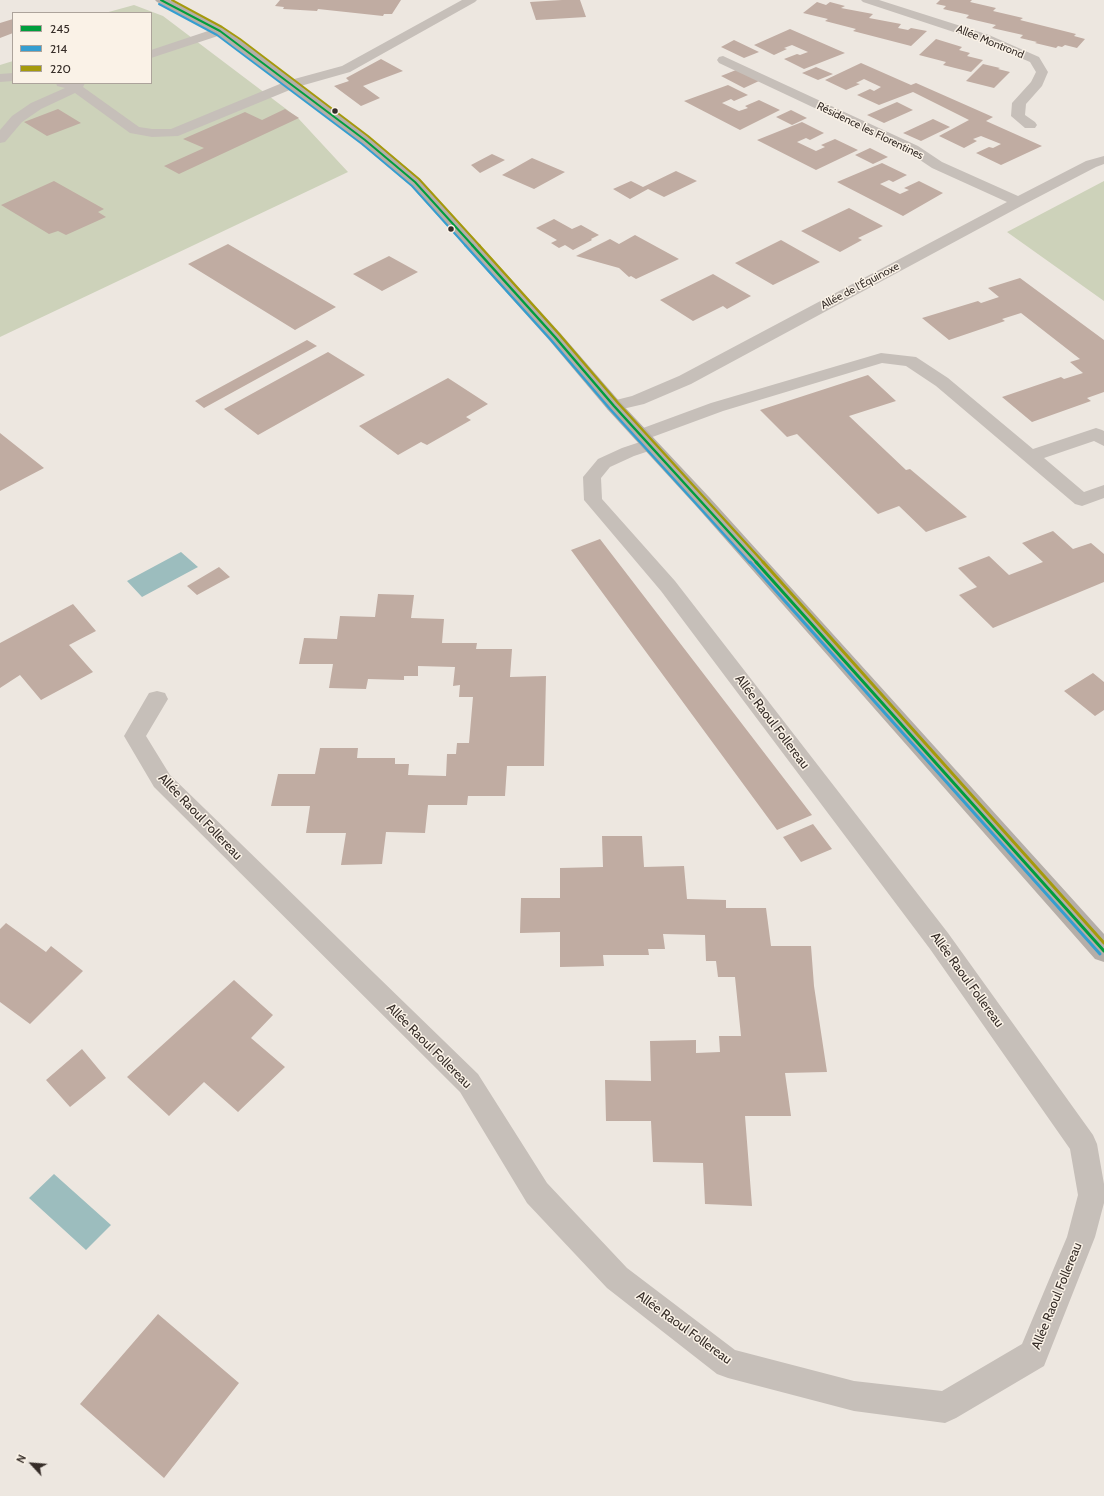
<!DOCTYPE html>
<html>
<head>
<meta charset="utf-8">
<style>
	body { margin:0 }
	#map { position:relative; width:1104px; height:1496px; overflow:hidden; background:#ede7e0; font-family:Cabin,sans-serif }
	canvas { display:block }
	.legend { position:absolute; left:12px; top:12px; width:140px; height:72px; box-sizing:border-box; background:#faf2e7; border:1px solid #aca39b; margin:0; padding:5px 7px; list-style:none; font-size:12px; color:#362d28 }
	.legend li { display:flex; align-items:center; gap:8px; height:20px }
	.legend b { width:20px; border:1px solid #aca39b }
	.north { position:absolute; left:12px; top:1444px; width:40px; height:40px; -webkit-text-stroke:3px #faf2e7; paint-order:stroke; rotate:296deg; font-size:11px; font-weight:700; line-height:16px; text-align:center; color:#362d28 }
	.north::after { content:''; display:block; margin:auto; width:14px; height:18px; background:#362d28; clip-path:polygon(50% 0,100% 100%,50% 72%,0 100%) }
</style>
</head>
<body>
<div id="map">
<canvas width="1104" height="1496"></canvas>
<ul class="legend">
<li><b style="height:5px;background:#009e3d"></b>245</li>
<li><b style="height:5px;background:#359ed0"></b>214</li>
<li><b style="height:5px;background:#a59a0c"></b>220</li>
</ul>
<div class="north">N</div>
</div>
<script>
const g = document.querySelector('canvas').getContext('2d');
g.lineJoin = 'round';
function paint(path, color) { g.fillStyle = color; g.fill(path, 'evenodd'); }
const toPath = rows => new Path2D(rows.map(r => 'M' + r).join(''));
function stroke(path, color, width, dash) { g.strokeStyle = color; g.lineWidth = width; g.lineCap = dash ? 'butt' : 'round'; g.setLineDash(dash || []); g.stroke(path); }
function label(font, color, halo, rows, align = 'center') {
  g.font = font + ' Cabin,sans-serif'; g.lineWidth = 3; g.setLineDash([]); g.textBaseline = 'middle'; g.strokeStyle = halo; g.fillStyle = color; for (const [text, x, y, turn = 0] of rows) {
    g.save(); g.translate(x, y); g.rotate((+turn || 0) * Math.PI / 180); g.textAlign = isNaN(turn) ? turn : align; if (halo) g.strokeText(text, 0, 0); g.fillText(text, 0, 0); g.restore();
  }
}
paint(toPath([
	[134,5,163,16,298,118,348,172,0,337,0,65,13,61,13,83,151,83,151,13,105,13],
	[1104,181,1104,301,1007,232]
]), '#cdd2ba');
paint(toPath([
	[181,552,198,567,142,597,127,581],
	[54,1174,111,1225,86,1250,29,1198]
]), '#9cbdbe');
paint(toPath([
	[280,0,401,0,392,14,384,14,383,16,318,9,317,11,283,9,284,7,275,6],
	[562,0,580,0,586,17,536,20,530,2],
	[940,0,972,0,970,2,996,8,993,11,1023,18,1020,20,1076,34,1074,36,1085,39,1077,48,1065,45,1062,47,1058,46,1056,48,1035,43,1037,42,1020,38,1023,35,992,28,996,25,966,18,969,15,943,9,946,6,936,4],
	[817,2,826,5,830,2,845,6,841,8,873,14,869,18,901,24,898,28,908,30,911,28,927,31,911,46,853,31,856,29,825,21,828,19,803,13],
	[13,19,13,33,0,38,0,23],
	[790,29,845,53,804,69,784,59,797,54,800,55,808,52,792,45,784,48,787,49,774,55,754,45],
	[936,39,962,47,959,50,970,53,967,56,983,60,971,72,943,65,946,62,919,55],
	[734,40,759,52,744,58,721,47],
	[381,59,403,71,363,86,380,98,361,106,334,86,349,81,346,78],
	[861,63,911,85,916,83,993,117,986,121,1042,146,1001,165,976,153,989,147,993,148,1001,144,981,136,973,139,977,141,964,148,939,136,969,120,913,92,879,105,857,95,870,89,874,91,881,87,864,79,856,83,860,84,846,90,825,80],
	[983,64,1000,68,998,69,1010,72,994,88,966,81],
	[816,67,833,74,818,80,802,73],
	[736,70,759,81,744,88,721,76],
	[728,85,748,95,734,101,731,99,722,103,739,111,748,108,745,106,759,100,780,110,740,130,684,101],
	[897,102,913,110,884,123,867,115],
	[58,109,81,123,47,136,24,122],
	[285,109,299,118,179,174,164,166,204,148,183,139,245,112,262,120],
	[791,110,807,118,792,125,776,117],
	[933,119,950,127,921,141,903,133],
	[802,122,824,133,810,140,806,138,797,142,816,151,825,147,821,145,835,139,858,150,816,170,757,140],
	[870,148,888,157,873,164,855,155],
	[492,154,505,160,480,173,471,165],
	[532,158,565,172,534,189,502,175],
	[882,163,907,175,893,182,889,180,880,184,900,194,909,190,904,188,919,181,943,193,903,216,837,182],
	[676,171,697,181,664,197,648,189,630,199,613,189,631,181,643,187],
	[54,181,104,209,98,212,106,217,66,235,58,231,49,234,1,205],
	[849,208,883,226,858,238,862,240,840,252,801,231],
	[554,219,572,229,581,225,599,235,591,239,592,240,573,250,565,245,559,248,551,243,557,240,536,228],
	[635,235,679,259,636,279,631,276,629,277,619,268,576,256,610,239,619,244],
	[781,240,820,262,773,285,735,263],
	[228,244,336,307,295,330,188,264],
	[389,256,418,272,382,291,353,274],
	[713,274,751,296,727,309,723,306,693,321,660,300],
	[1020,278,1104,340,1104,392,1087,398,1091,401,1032,422,1002,397,1061,377,1064,379,1083,373,1070,362,1080,359,1021,313,1002,319,1005,321,949,340,922,318,978,301,981,303,999,297,988,288],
	[307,340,317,346,204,408,195,401],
	[328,352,365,375,258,435,224,409],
	[868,375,896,401,849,416,906,470,910,469,967,517,926,532,899,506,878,514,797,434,787,437,760,410],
	[448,378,488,404,466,417,471,420,427,445,421,442,398,455,359,426],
	[0,433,44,468,0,491],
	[1053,531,1073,549,1091,543,1104,554,1104,582,993,628,959,595,977,587,958,568,989,556,1009,575,1043,562,1022,543],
	[600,539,812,815,777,830,571,550],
	[219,567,230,577,197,595,187,586],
	[378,594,414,595,411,618,444,619,442,643,477,643,476,649,512,649,510,677,546,676,544,766,507,766,505,796,468,796,467,805,428,805,425,833,386,832,382,864,341,865,346,833,306,833,310,806,271,806,278,774,315,774,320,748,358,748,357,758,395,758,395,764,409,764,408,775,446,776,447,754,456,754,457,743,469,743,473,697,459,697,460,685,453,686,455,667,418,666,418,676,404,676,404,680,368,679,366,689,329,688,333,664,299,664,304,638,337,639,340,616,375,617],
	[73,604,96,631,69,645,93,672,41,700,20,675,0,688,0,643],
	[1093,673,1104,682,1104,710,1095,716,1064,691],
	[813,824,832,849,801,862,783,837],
	[602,836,642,836,644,867,684,866,687,899,726,900,726,908,766,908,771,946,811,946,814,986,827,1072,785,1073,791,1116,745,1116,752,1206,705,1204,703,1163,653,1162,651,1121,606,1121,605,1080,651,1081,650,1041,696,1040,696,1053,720,1052,719,1036,741,1036,735,977,718,977,716,961,706,961,705,935,663,934,665,949,648,949,649,955,603,955,604,966,560,967,560,932,520,933,521,898,560,898,560,868,603,867],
	[6,923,46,952,51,946,83,971,30,1024,0,1002,0,929],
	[234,980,273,1015,251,1038,285,1067,238,1112,204,1082,169,1116,127,1077],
	[82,1049,106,1078,70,1107,46,1080],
	[158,1314,239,1383,164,1478,80,1404]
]), '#c0aca2');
paint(toPath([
	[462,0,477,0,475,2,350,72,297,87,178,136,152,137,130,133,75,93,41,109,22,122,5,142,0,143,0,130,12,116,31,103,65,88,57,86,56,83,85,83,83,87,139,127,152,129,171,129,287,81,342,66,462,0],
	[861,0,879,0,989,35,1039,57,1048,72,1042,86,1026,104,1025,115,1035,122,1037,125,1035,128,1025,128,1011,116,1012,103,1031,82,1036,72,1030,62,981,41,863,2,861,0],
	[220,27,224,28,226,31,224,34,151,58,151,50,220,27],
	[723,56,918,146,942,162,1018,196,1086,161,1104,156,1104,164,1096,167,1023,205,691,384,644,404,614,411,608,410,605,406,608,402,632,396,679,376,1007,202,932,168,908,152,719,63,717,60,719,57,723,56],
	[13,73,13,81,0,82,0,74,13,73],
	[881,353,916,357,948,378,1033,449,1096,428,1102,430,1104,431,1104,446,1094,441,1044,458,1084,492,1104,485,1104,498,1082,506,1075,504,936,386,906,366,882,363,723,411,647,439,641,441,635,439,632,435,635,431,711,403,881,353],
	[649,439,655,441,658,445,655,449,634,456,610,467,601,478,602,499,675,581,948,933,1093,1135,1097,1144,1104,1184,1104,1203,1095,1237,1044,1366,956,1418,945,1423,854,1411,728,1378,717,1374,607,1288,527,1203,460,1092,154,787,124,736,149,693,157,691,165,693,168,699,146,736,170,775,478,1074,547,1183,627,1268,735,1350,854,1381,942,1391,1022,1344,1067,1237,1078,1195,1070,1149,930,949,661,591,584,500,583,477,598,459,622,448,649,439]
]), '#c6bfb9');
paint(toPath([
	[155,0,170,0,224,28,370,137,420,179,561,334,620,402,710,498,1104,934,1104,962,1095,959,696,506,608,410,549,340,410,185,360,143,233,46,216,34,157,2,155,0]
]), '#b5aea8');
stroke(toPath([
	[161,0,220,31,365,140,415,182,473,246]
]), '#009e3d', 2);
stroke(toPath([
	[472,245,555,337,614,406,757,563]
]), '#009e3d', 2.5);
stroke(toPath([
	[756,562,1104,951]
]), '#009e3d', 3);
stroke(toPath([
	[159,4,217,35,362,144,412,186,466,246]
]), '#359ed0', 2);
stroke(toPath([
	[465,245,551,340,610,409,750,563]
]), '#359ed0', 2.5);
stroke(toPath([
	[750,562,1100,954]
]), '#359ed0', 3);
stroke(toPath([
	[172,0,222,27,240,39,368,136,419,179,480,246]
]), '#a59a0c', 2);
stroke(toPath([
	[479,245,559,334,618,403,764,563]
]), '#a59a0c', 2.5);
stroke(toPath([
	[763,562,1104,943]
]), '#a59a0c', 3);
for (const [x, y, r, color] of [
	[335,111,3.5,"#362d28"],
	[451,229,3.5,"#362d28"]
]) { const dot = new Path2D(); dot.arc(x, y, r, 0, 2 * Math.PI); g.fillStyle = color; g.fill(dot); stroke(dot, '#faf2e7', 1.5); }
label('11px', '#362d28', '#faf2e7', [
	["Allée Montrond",990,42,22],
	["Résidence les Florentines",870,131,26],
	["Allée de l'Équinoxe",860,286,-28]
]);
label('13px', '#362d28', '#faf2e7', [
	["Allée Raoul Follereau",772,722,53],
	["Allée Raoul Follereau",200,817,46],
	["Allée Raoul Follereau",967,980,54],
	["Allée Raoul Follereau",429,1046,45],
	["Allée Raoul Follereau",1057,1296,-68],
	["Allée Raoul Follereau",684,1328,36]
]);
</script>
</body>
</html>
